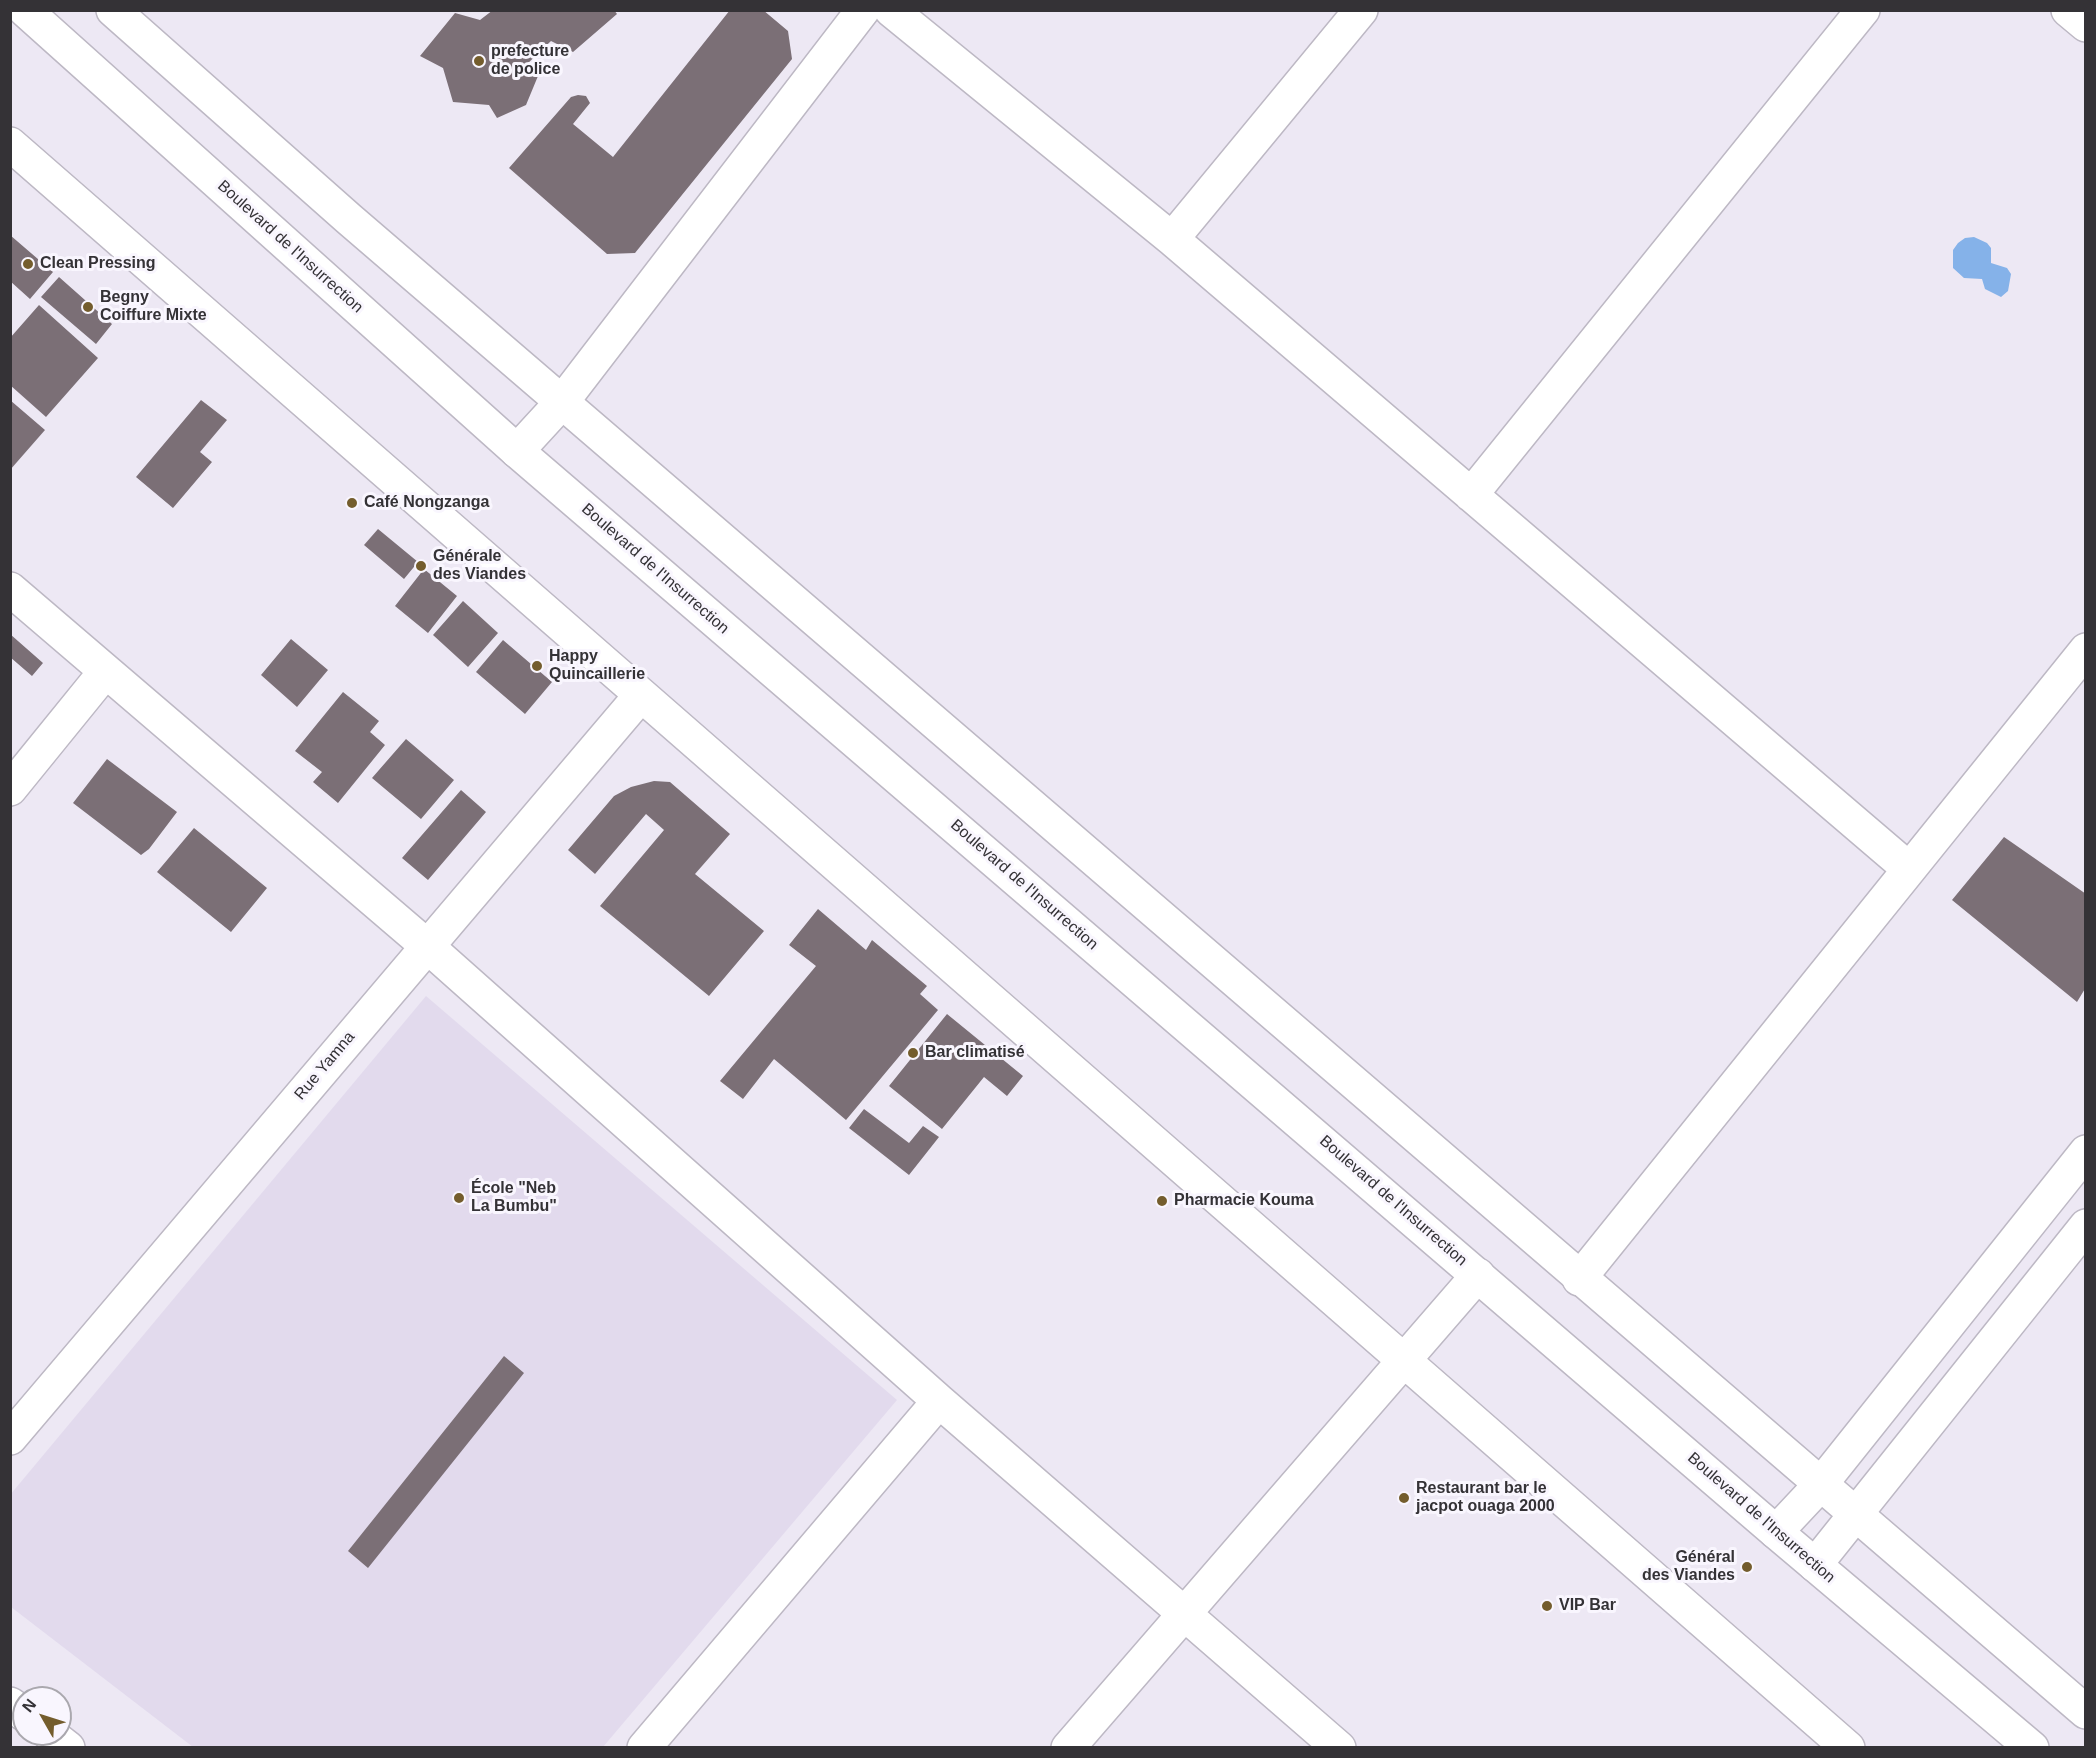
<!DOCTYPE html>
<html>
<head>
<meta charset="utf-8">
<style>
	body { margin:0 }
	#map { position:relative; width:2096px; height:1758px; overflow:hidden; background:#ede8f4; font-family:Arial,sans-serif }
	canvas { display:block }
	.frame { position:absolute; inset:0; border:12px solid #343236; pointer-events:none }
	.north { position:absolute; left:12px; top:1686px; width:60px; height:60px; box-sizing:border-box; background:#f9f6fe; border:2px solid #aaa8ae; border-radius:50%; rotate:309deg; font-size:16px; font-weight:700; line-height:24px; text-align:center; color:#343236 }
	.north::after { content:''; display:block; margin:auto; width:21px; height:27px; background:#745d2d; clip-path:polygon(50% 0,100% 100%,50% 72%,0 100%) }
</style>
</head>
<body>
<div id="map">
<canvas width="2096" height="1758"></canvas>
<div class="frame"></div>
<div class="north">N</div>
</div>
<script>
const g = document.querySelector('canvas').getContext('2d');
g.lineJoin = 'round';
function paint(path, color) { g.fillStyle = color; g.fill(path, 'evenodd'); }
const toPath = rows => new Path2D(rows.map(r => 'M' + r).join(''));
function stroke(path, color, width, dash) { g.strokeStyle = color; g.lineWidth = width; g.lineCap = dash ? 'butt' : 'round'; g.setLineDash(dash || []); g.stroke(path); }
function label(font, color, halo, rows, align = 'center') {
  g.font = font + ' Arial,sans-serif'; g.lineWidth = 6; g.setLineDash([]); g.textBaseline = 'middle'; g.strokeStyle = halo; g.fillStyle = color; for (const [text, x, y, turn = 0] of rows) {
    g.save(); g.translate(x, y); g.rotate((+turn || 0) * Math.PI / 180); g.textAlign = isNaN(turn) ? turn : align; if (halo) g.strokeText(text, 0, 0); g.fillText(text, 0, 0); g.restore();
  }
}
paint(toPath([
	[426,996,897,1400,603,1747,193,1747,11,1607,10,1495]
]), '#e2daed');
paint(toPath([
	[1974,237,1987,243,1991,248,1991,263,2007,268,2011,274,2008,291,2001,297,1985,289,1982,279,1964,278,1953,268,1953,250,1958,243,1965,238]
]), '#85b2e9');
paint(toPath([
	[493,10,614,10,617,14,573,52,551,41,525,66,538,76,526,105,497,118,489,105,453,102,443,68,420,56,455,13,480,20],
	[730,10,763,10,788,31,792,59,635,253,607,254,509,168,571,97,578,95,586,96,590,103,573,124,613,157],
	[10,235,53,272,30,299,10,281],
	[59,277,112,324,96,344,41,297],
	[39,305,98,358,46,417,10,385,10,338],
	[10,400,45,430,10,470],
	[201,400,227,420,200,452,212,462,173,508,136,477],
	[378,529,418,562,404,579,364,545],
	[424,569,457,596,428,633,395,606],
	[463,601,498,633,468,667,433,635],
	[10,634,43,663,32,676,10,657],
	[291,639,328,670,297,707,261,675],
	[503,640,552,682,525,714,476,672],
	[343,692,379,721,370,732,385,745,338,803,313,782,322,772,295,751],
	[406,739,454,780,421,819,372,778],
	[107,759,177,812,149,849,141,855,73,803],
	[654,781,670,782,730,834,695,874,764,931,709,996,600,906,664,830,646,814,595,874,568,850,614,796,631,787],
	[461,790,486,812,428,880,402,858],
	[194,828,267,888,231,932,157,872],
	[2004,837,2086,894,2086,987,2077,1002,1952,900],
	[818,909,866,950,872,940,927,986,920,994,938,1010,846,1120,774,1059,743,1099,720,1081,816,966,789,945],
	[947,1014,1023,1076,1007,1096,984,1077,942,1129,889,1086],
	[864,1109,909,1143,923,1126,939,1137,909,1175,849,1128],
	[504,1356,524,1373,368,1568,348,1551]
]), '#7b6f76');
const minor = toPath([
	[891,10,1172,239,1909,869],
	[2068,10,2086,25],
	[10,144,1848,1748],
	[1172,239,1361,10],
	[517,451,562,402,863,10],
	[1471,495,1863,10],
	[10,589,427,946,939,1401,1339,1748],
	[10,789,105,672],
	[1579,1279,2086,650],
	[10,1438,641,695],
	[1776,1532,1821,1484,2086,1152],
	[1815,1565,2086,1226],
	[10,1704,24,1714],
	[50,1734,68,1748],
	[644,1748,939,1401],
	[1068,1748,1478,1275]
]);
const primary = toPath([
	[25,10,517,451,1776,1532,2032,1748],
	[113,10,349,219,2086,1712]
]);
stroke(minor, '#bdb8c4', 36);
stroke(primary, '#bdb8c4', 36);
stroke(minor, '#fff', 33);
stroke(primary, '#fff', 33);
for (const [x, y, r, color] of [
	[479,61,6,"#745d2d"],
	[28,264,6,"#745d2d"],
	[88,307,6,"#745d2d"],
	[352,503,6,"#745d2d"],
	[421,566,6,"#745d2d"],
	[537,666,6,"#745d2d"],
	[913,1053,6,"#745d2d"],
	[459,1198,6,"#745d2d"],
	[1162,1201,6,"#745d2d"],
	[1404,1498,6,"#745d2d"],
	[1747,1567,6,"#745d2d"],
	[1547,1606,6,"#745d2d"]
]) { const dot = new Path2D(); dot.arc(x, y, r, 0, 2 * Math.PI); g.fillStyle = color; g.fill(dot); stroke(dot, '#f9f6fe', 2); }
label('bold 16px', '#343236', '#f9f6fe', [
	["prefecture",491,52],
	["de police",491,70],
	["Clean Pressing",40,264],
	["Begny",100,298],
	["Coiffure Mixte",100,316],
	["Café Nongzanga",364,503],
	["Générale",433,557],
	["des Viandes",433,575],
	["Happy",549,657],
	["Quincaillerie",549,675],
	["Bar climatisé",925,1053],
	["École \"Neb",471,1189],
	["La Bumbu\"",471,1207],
	["Pharmacie Kouma",1174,1201],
	["Restaurant bar le",1416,1489],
	["jacpot ouaga 2000",1416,1507],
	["Général",1735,1558,"right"],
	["des Viandes",1735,1576,"right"],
	["VIP Bar",1559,1606]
], 'left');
label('16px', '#343236', '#f9f6fe', [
	["Boulevard de l'Insurrection",290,247,42],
	["Boulevard de l'Insurrection",655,569,41],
	["Boulevard de l'Insurrection",1024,885,41],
	["Rue Yamna",325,1066,-50],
	["Boulevard de l'Insurrection",1393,1201,41],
	["Boulevard de l'Insurrection",1761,1518,41]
]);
</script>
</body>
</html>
